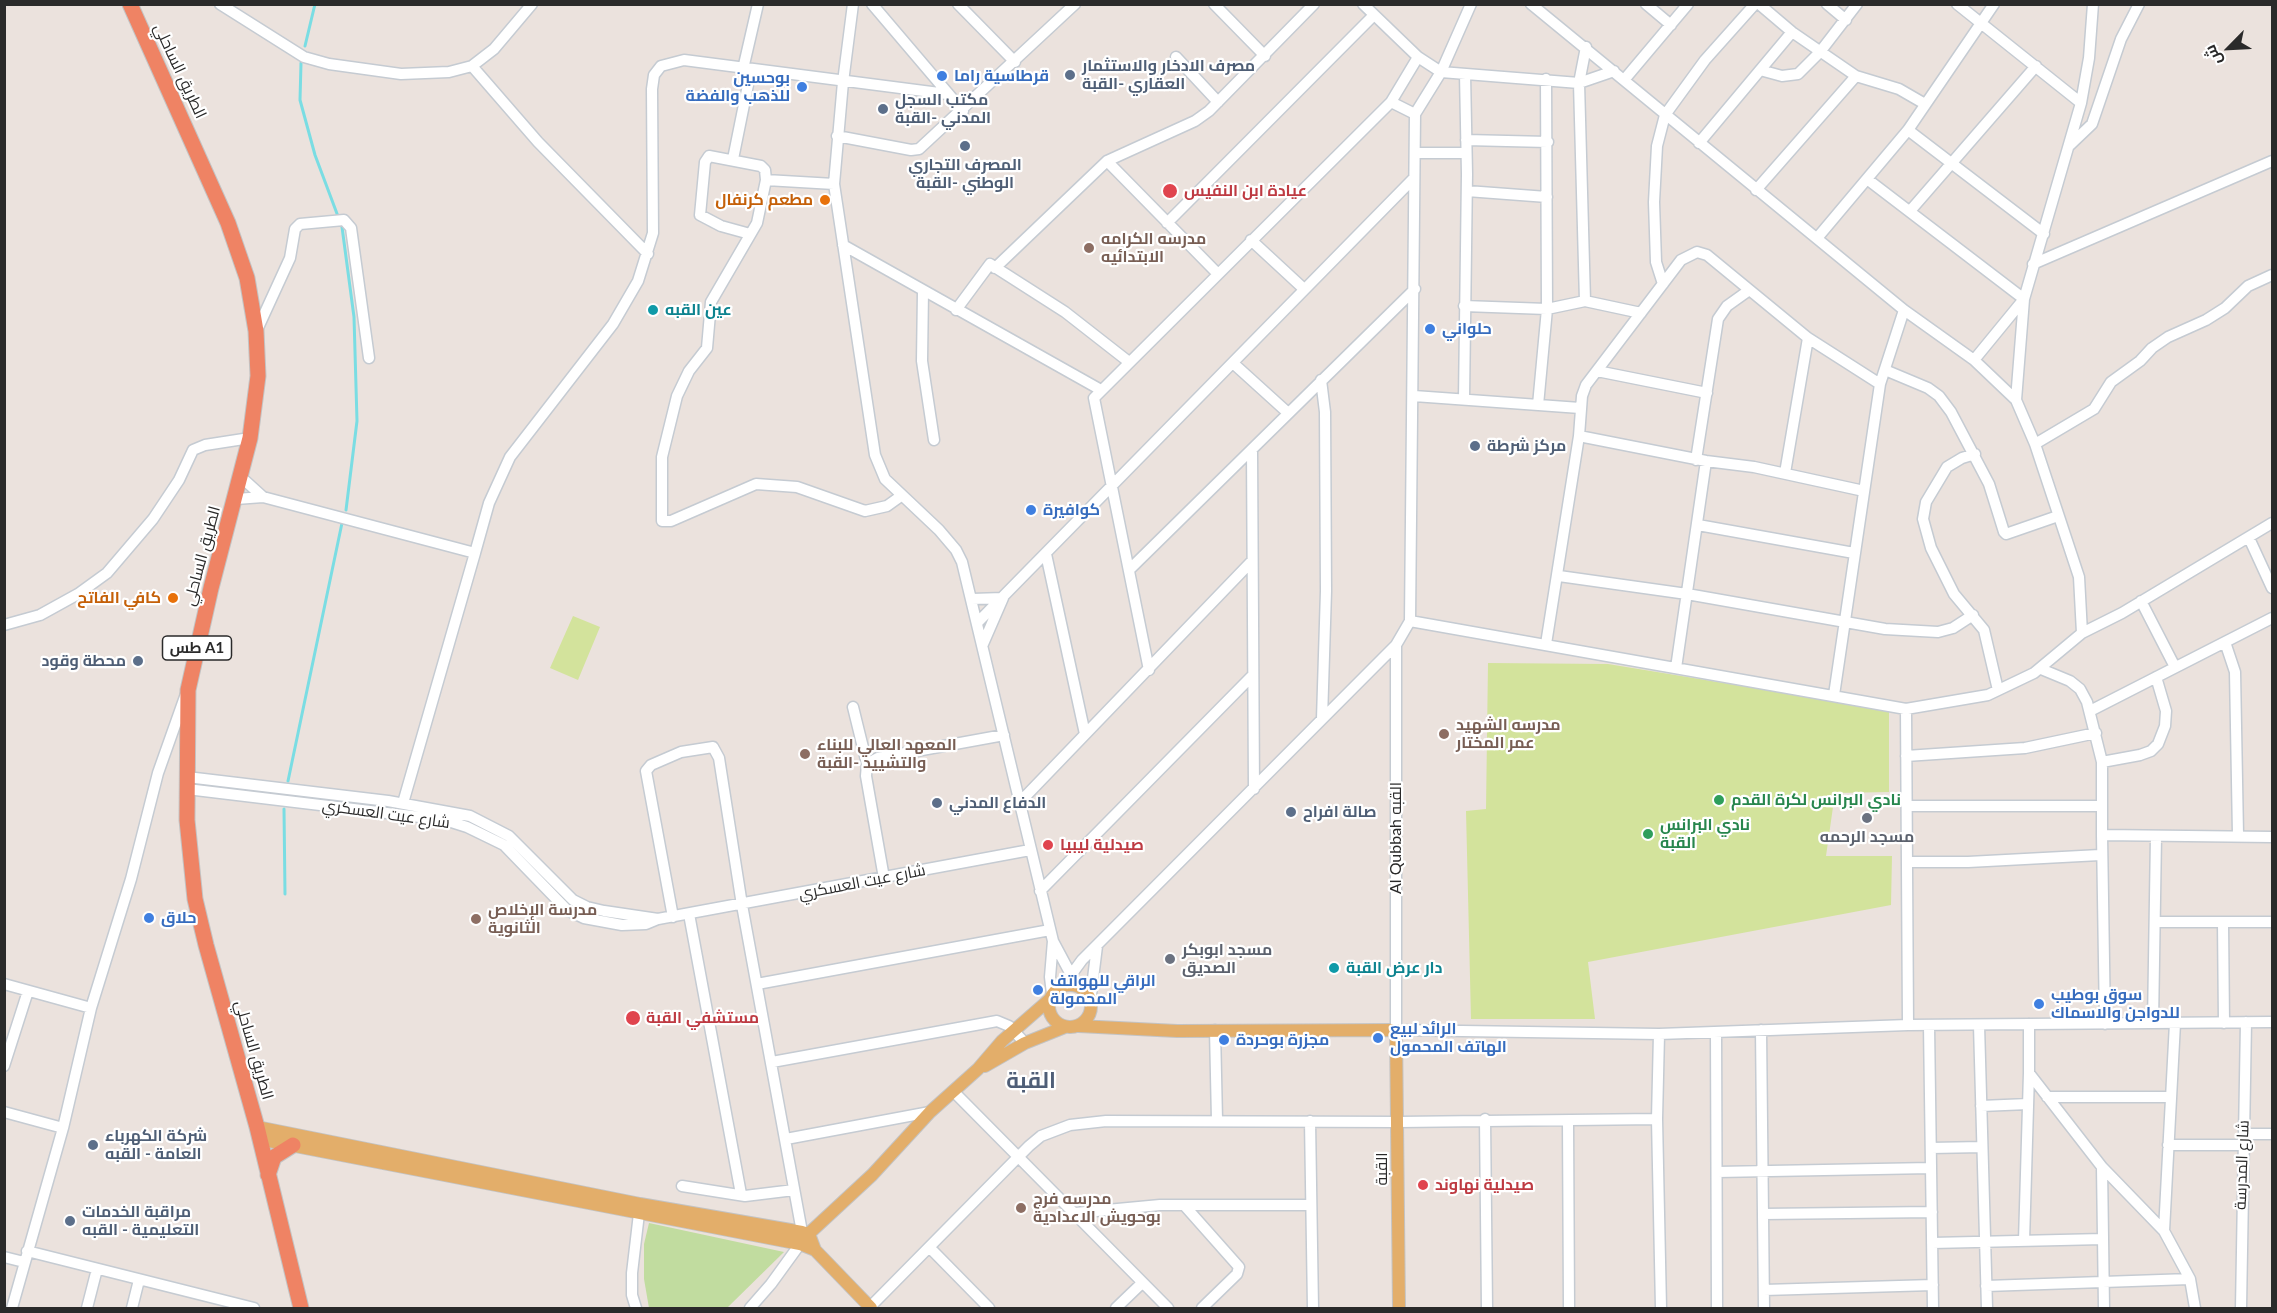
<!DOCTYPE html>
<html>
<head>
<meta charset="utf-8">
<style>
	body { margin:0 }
	#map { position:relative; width:2277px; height:1313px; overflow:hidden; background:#ebe2dd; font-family:Lato,Cairo,sans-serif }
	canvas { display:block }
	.frame { position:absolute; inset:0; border:6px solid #2a2a2a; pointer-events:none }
	.north { position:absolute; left:2199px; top:18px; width:60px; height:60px; -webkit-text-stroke:4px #fff; paint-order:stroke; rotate:246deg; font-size:16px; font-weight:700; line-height:24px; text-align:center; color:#2a2a2a }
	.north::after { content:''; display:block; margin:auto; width:21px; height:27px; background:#2a2a2a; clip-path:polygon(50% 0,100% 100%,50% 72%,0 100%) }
</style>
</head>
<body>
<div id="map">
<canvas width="2277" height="1313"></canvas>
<div class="frame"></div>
<div class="north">ش</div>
</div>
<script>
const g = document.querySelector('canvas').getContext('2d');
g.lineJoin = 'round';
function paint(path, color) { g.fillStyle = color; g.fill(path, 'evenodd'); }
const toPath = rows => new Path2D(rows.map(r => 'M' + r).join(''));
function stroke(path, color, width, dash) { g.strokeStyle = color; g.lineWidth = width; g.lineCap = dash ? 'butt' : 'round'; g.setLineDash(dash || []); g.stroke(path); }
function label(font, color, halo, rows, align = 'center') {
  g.font = font + ' Lato,Cairo,sans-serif'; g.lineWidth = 4.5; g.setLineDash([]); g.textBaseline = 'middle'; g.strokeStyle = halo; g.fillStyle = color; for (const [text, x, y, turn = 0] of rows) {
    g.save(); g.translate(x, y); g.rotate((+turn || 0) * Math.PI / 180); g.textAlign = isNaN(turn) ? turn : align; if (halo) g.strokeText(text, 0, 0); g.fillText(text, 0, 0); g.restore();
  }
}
paint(toPath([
	[649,1223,784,1252,727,1308,649,1308,644,1279,644,1244]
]), '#c1dc9f');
paint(toPath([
	[573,616,600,627,578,680,550,668],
	[1488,663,1608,664,1889,710,1889,792,1835,793,1826,856,1892,856,1891,905,1588,962,1595,1019,1471,1019,1466,811,1486,809]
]), '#d3e39c');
stroke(toPath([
	[305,46,315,4],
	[301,63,300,100,315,155,342,227,354,317,357,421,346,510],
	[288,781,342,523],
	[284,809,285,894]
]), '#7adde3', 3);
const minor = toPath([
	[220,4,304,57,329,64,401,74,449,72,472,66,494,49,532,4],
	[853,4,843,82,834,184,875,455,885,479,939,530,956,550,962,562,1053,941,1077,986],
	[872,4,963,111],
	[958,4,1015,62],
	[1214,4,1265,56],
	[1363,4,1418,57,1441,72,1579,83,1614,71],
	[1531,4,1904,310,1880,384,1834,695],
	[1646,4,1671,25],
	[1759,4,1792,32,1856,76,1899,89,1925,104],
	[1827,4,1846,20],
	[1957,4,2081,103],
	[1176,57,1218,102],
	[472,66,538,142,648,254],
	[743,69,758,4],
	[1760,70,1782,76,1798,74,1820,52,1857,4],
	[1624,80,1688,4],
	[1391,102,1415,114],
	[1908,130,2044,234],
	[837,136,911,150,919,149,1075,4],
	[1466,140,1548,142],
	[1699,143,1792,32],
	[2070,145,2092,124,2121,39,2139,4],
	[1415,153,1466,153],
	[733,159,751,70],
	[1107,161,1217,273],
	[1867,179,2024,299,2016,400],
	[766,180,834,184],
	[1756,190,1856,76],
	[1467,191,1547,197],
	[1910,211,2036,66],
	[1167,223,1374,15],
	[750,234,721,226,700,215,705,162,709,156,761,166,765,170,766,180,757,223,711,302,707,348,689,371,677,396,662,457,662,521,671,521,756,484,797,487,865,511,887,506,901,496],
	[1818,237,1908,130,1994,4],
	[1251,240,1304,289],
	[843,245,1101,390],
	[2033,264,2272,161],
	[995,268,1107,161,1195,121,1209,111,1314,4],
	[1663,284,1656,262,1654,202,1657,146,1665,115,1705,60,1755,4],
	[923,291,922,361,934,440],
	[1585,301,1579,83,1586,47],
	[1464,306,1547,309,1585,301,1641,313],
	[956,310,990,264,1065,312,1129,362],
	[1904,310,1974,360,2016,400,2035,444,2079,577,2082,633],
	[257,330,290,258,295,229,300,224,344,220,351,228,369,358],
	[1974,360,2024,299,2081,103,2089,58,2093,4],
	[1234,364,1287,412],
	[1885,370,1928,388,1939,396,1951,412,1989,484,2004,532,2006,534,2058,516],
	[1597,371,1707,393],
	[1321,380,1325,412,1326,591,1322,719],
	[1414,396,1580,408],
	[1464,399,1467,174,1465,74],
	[1538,405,1547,309,1546,79],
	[1579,436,1706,461,1754,467,1864,491],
	[2035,444,2094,409,2111,382,2140,361,2152,348,2168,337,2206,320,2225,308,2248,286,2272,275],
	[1252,450,1254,789],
	[1975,454,1962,458,1947,467,1926,502,1923,519,1931,548,1954,594,1984,630,1998,690],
	[1696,460,1718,319,1727,306,1748,291],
	[1785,473,1808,338],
	[241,477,263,497],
	[236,499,263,497,475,553,489,503,510,457,613,324,638,281,653,233,652,89,654,75,661,66,684,60,947,94],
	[1698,525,1854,553],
	[2249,538,2272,588],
	[1046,554,1085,734],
	[1129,570,1415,289],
	[1559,576,1687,594,1885,629,1938,632,1953,628,1973,615],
	[972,599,1003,598,983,644],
	[2141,601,2175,667],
	[1410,621,1906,709,1908,1025],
	[978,622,1414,178],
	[4,625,40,615,78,594,107,573,153,519,179,480,193,450,205,445,250,438],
	[2225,642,2235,672,2238,835],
	[1546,644,1579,436,1582,396,1586,385,1681,260,1697,252,1707,255,1808,338,1880,384],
	[1396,645,1396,1030,1659,1034,1908,1025,2272,1022],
	[1676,668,1706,461],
	[2041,669,2070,681,2080,689,2087,702,2102,762,2102,835],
	[1149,670,1094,398,1391,102,1418,57],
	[853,707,867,764,866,776,884,878],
	[1906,709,1988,695,2034,673,2082,633,2122,613,2272,523],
	[2090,711,2272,618],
	[1906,756,2025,748,2096,733],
	[2102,762,2140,755,2151,751,2158,744,2165,726,2166,711,2156,677],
	[867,764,878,758,1004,735],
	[187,777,388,801,470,816,509,836,573,900,587,907,604,911,658,919],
	[187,789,445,820,467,827,504,845,567,910,584,918,622,925,646,924,658,919,1030,850],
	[1020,802,1252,561],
	[403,803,475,553],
	[1907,806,2102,806],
	[1907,862,1968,862,2100,855],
	[1040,891,1251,677],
	[689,914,741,1194],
	[673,917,646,771,651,765,681,752,713,747,719,758,742,905,802,1232],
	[2155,922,2272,922],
	[2223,923,2224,1023],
	[4,984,91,1008],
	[757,984,1050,930],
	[1063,986,1082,960,1396,645,1410,621,1415,114,1441,72,1471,4],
	[1052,994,1050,977,1053,941],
	[1090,1003,1097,946],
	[2153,1023,2156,836],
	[2029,1024,2029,1073,2102,1167,2104,1308],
	[2105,1024,2102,835,2272,837],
	[1929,1025,1933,1308],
	[1979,1025,1987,1308],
	[1215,1030,1217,1120],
	[1761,1030,1764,1308],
	[1716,1032,1717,1308],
	[1659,1034,1657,1119,1661,1308],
	[772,1062,997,1021,1009,1026,1025,1043],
	[4,1066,28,991],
	[953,1091,1168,1308],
	[2047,1097,2171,1097],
	[1981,1106,2028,1104],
	[4,1112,63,1128],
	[1485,1119,1487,1308],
	[1310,1121,1313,1308],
	[1568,1121,1569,1308],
	[2244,1134,2272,1134],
	[786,1139,930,1112],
	[2168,1145,2243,1145],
	[1931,1148,1982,1147],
	[2102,1167,2164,1231,2190,1279,2195,1308],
	[1717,1172,1931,1168],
	[682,1186,745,1196,794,1190],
	[1184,1205,1239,1267,1237,1274,1202,1308],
	[1075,1213,1160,1205,1311,1205],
	[1763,1214,1932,1212],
	[2164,1231,2175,1023],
	[2024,1241,2029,1073],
	[1932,1243,2103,1239],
	[930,1248,989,1308],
	[27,1251,254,1308],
	[4,1257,24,1262],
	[1986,1286,2190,1279],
	[1764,1290,1933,1285],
	[870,1307,1029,1146,1041,1136,1070,1125,1106,1121,1399,1122,1657,1119],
	[12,1308,63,1128,91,1008,131,879,158,773,186,694],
	[87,1308,97,1269],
	[132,1308,139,1280],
	[636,1308,632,1295,632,1273,640,1205],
	[750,1308,771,1284,800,1244],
	[1116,1308,1142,1283],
	[2241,1308,2246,1022]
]);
const major = toPath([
	'1049 1006a21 21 0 1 1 42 0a21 21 0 1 1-42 0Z',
	[1079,1026,1177,1031,1396,1030,1399,1308],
	[985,1066,1025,1043,1065,1027],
	[257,1127,640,1204,802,1232,809,1234,815,1250,871,1308],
	[259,1139,800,1244,815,1250],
	[804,1238,872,1175,930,1112,978,1069,1002,1041,1049,1000]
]);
const highway = toPath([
	[130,4,228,223,247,278,256,331,258,376,250,438,211,588,188,690,187,820,195,899,206,945,257,1127,301,1308],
	[268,1175,274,1157,293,1145]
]);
stroke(minor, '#c5cbd2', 13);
stroke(major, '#c3c3c3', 14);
stroke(highway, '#c3c3c3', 17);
stroke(minor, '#fff', 10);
stroke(major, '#e3ae6a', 12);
stroke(highway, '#ef8364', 15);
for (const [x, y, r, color] of [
	[1070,75,6,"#5c6f8a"],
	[942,76,6,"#3f7fe0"],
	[802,87,6,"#3f7fe0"],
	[883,109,6,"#5c6f8a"],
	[965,146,6,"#5c6f8a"],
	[1170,191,8,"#e0444e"],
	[825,200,6,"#e8710a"],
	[1089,248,6,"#8d6e63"],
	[653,310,6,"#0f9aa8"],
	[1430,329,6,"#3f7fe0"],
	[1475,446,6,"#5c6f8a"],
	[1031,510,6,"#3f7fe0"],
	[173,598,6,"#e8710a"],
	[138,661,6,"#5c6f8a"],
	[1444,734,6,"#8d6e63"],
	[805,754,6,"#8d6e63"],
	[1719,800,6,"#2e9e5b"],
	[937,803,6,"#5c6f8a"],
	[1291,812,6,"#5c6f8a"],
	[1867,818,6,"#6b7280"],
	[1648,834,6,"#2e9e5b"],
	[1048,845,6,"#e0444e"],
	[149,918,6,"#3f7fe0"],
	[476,919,6,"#8d6e63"],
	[1170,959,6,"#6b7280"],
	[1334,968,6,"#0f9aa8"],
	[1038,990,6,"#3f7fe0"],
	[2039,1004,6,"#3f7fe0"],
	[633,1018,8,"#e0444e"],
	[1378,1038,6,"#3f7fe0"],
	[1224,1040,6,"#3f7fe0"],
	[93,1145,6,"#5c6f8a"],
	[1423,1185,6,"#e0444e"],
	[1021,1208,6,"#8d6e63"],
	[70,1221,6,"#5c6f8a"]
]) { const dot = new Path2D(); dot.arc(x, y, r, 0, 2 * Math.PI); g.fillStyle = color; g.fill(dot); stroke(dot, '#fff', 2); }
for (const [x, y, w] of [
	[197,648,69]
]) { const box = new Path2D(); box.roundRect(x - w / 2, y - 12, w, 24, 4.5); g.fillStyle = '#fff'; g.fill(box); stroke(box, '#2a2a2a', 1.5); }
label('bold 15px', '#2a2a2a', null, [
	["طس A1",197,648]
]);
label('bold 16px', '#4e5e75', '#fff', [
	["مصرف الادخار والاستثمار",1082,66],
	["العقاري -القبة",1082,84],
	["مكتب السجل",895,100],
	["المدني -القبة",895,118],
	["المصرف التجاري",965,165,"center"],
	["الوطني -القبة",965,183,"center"],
	["مركز شرطة",1487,446],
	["محطة وقود",126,661,"right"],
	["الدفاع المدني",949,803],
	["صالة افراح",1303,812],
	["شركة الكهرباء",105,1136],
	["العامة - القبه",105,1154],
	["مراقبة الخدمات",82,1212],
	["التعليمية - القبه",82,1230]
], 'left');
label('16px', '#2a2a2a', '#fff', [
	["الطريق الساحلي",180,71,65],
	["الطريق الساحلي",202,556,-75],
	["شارع عيت العسكري",386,814,8],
	["Al Qubbah القبه",1396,838,-90],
	["شارع عيت العسكري",862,882,-11],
	["الطريق الساحلي",254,1050,74],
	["شارع المدرسة",2242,1165,-88],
	["القبة",1382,1169,-90]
]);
label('bold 16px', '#366cbe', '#fff', [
	["قرطاسية راما",954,76],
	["بوحسين",790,78,"right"],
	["للذهب والفضة",790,96,"right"],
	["حلواني",1442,329],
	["كوافيرة",1043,510],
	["حلاق",161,918],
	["الراقي للهواتف",1050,981],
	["المحمولة",1050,999],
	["سوق بوطيب",2051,995],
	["للدواجن والاسماك",2051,1013],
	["الرائد لبيع",1390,1029],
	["الهاتف المحمول",1390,1047],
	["مجزرة بوحردة",1236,1040]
], 'left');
label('bold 16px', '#be3a42', '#fff', [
	["عيادة ابن النفيس",1184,191],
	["صيدلية ليبيا",1060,845],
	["مستشفي القبة",646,1018],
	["صيدلية نهاوند",1435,1185]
], 'left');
label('bold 16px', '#c56008', '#fff', [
	["مطعم كرنفال",813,200],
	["كافي الفاتح",161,598]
], 'right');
label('bold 16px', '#785e54', '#fff', [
	["مدرسه الكرامه",1101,239],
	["الابتدائيه",1101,257],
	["مدرسه الشهيد",1456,725],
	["عمر المختار",1456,743],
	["المعهد العالي للبناء",817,745],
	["والتشييد -القبة",817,763],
	["مدرسة الإخلاص",488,910],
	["الثانوية",488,928],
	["مدرسه فرج",1033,1199],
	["بوحويش الاعدادية",1033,1217]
], 'left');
label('bold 16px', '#0d838f', '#fff', [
	["عين القبه",665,310],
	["دار عرض القبة",1346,968]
], 'left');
label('bold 16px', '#27864d', '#fff', [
	["نادي البرانس لكرة القدم",1731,800],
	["نادي البرانس",1660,825],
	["القبة",1660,843]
], 'left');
label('bold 16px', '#5b616d', '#fff', [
	["مسجد الرحمه",1867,837],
	["مسجد ابوبكر",1182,950,"left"],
	["الصديق",1182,968,"left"]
]);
label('bold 22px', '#4f5e77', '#fff', [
	["القبة",1031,1081]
]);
</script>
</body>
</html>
